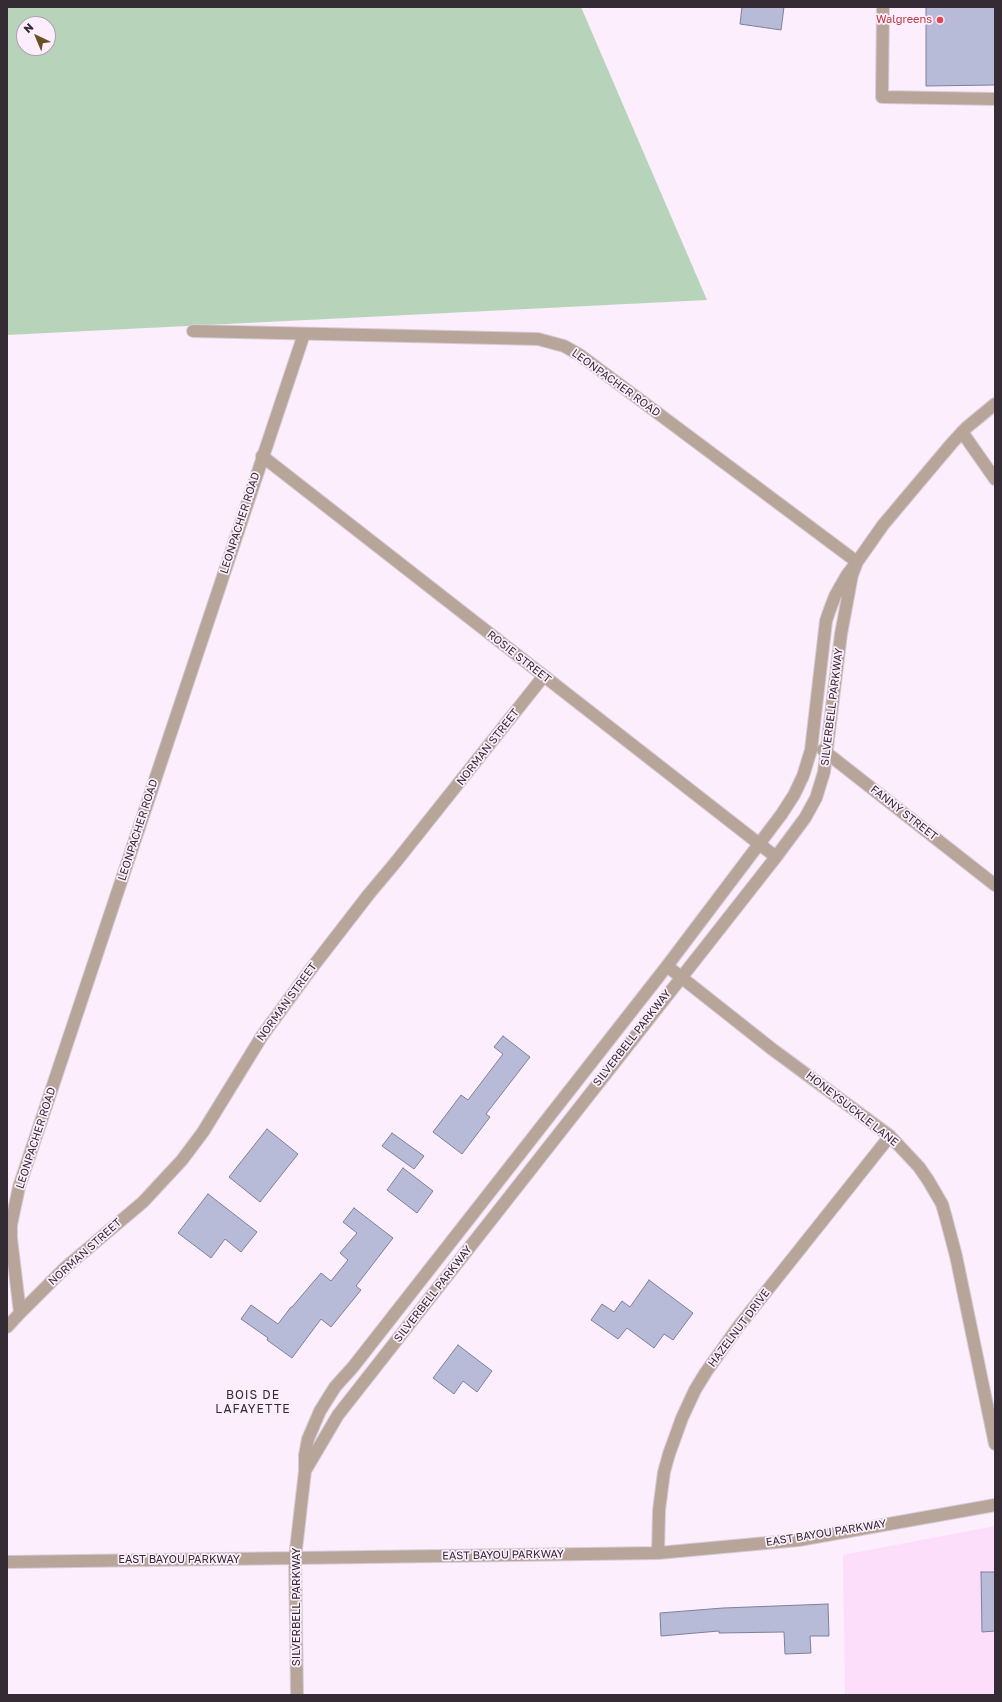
<!DOCTYPE html>
<html>
<head>
<meta charset="utf-8">
<style>
	body { margin:0 }
	#map { position:relative; width:1002px; height:1702px; overflow:hidden; background:#fceefc; font-family:"Golos Text",sans-serif }
	canvas { display:block }
	.frame { position:absolute; inset:0; border:8px solid #342b34; pointer-events:none }
	.north { position:absolute; left:16px; top:16px; width:40px; height:40px; box-sizing:border-box; background:#fceefc; border:1px solid #aca0ac; border-radius:50%; rotate:316deg; font-size:11px; font-weight:700; line-height:16px; text-align:center; color:#342b34 }
	.north::after { content:''; display:block; margin:auto; width:14px; height:18px; background:#695222; clip-path:polygon(50% 0,100% 100%,50% 72%,0 100%) }
</style>
</head>
<body>
<div id="map">
<canvas width="1002" height="1702"></canvas>
<div class="frame"></div>
<div class="north">N</div>
</div>
<script>
const g = document.querySelector('canvas').getContext('2d');
g.lineJoin = 'round';
function paint(path, color) { g.fillStyle = color; g.fill(path, 'evenodd'); }
const toPath = rows => new Path2D(rows.map(r => 'M' + r).join(''));
function stroke(path, color, width, dash) { g.strokeStyle = color; g.lineWidth = width; g.lineCap = dash ? 'butt' : 'round'; g.setLineDash(dash || []); g.stroke(path); }
function label(font, color, halo, rows, align = 'center') {
  g.font = font + ' "Golos Text",sans-serif'; g.lineWidth = 3.5; g.setLineDash([]); g.textBaseline = 'middle'; g.strokeStyle = halo; g.fillStyle = color; for (const [text, x, y, turn = 0] of rows) {
    g.save(); g.translate(x, y); g.rotate((+turn || 0) * Math.PI / 180); g.textAlign = isNaN(turn) ? turn : align; if (halo) g.strokeText(text, 0, 0); g.fillText(text, 0, 0); g.restore();
  }
}
paint(toPath([
	[995,1526,995,1695,845,1695,843,1555]
]), '#fcdefb');
paint(toPath([
	[7,7,581,7,707,300,7,335],
	[24,24,48,24,48,48,24,48]
]), '#b7d4bb');
const building = toPath([
	[742,7,784,7,781,30,740,24,742,7],
	[926,7,995,7,995,85,926,86,926,7],
	[503,1036,530,1057,486,1114,490,1117,462,1154,433,1132,461,1095,468,1100,503,1054,494,1047,503,1036],
	[267,1129,298,1154,260,1202,229,1177,267,1129],
	[392,1133,424,1156,414,1169,382,1146,392,1133],
	[403,1168,433,1191,417,1213,387,1190,403,1168],
	[208,1194,257,1232,241,1252,225,1239,211,1258,178,1233,208,1194],
	[354,1208,393,1238,356,1286,361,1290,331,1327,321,1319,292,1358,267,1340,268,1338,241,1319,251,1305,278,1324,291,1307,292,1307,321,1273,331,1281,348,1260,340,1253,357,1233,343,1222,354,1208],
	[649,1280,693,1313,673,1340,664,1334,654,1348,627,1328,618,1339,591,1320,602,1304,614,1312,622,1301,630,1307,649,1280],
	[458,1345,492,1371,477,1392,463,1381,454,1394,433,1378,458,1345],
	[981,1572,995,1572,995,1631,982,1632,981,1572],
	[828,1604,829,1636,810,1636,811,1653,785,1654,784,1632,719,1633,719,1631,661,1636,660,1613,723,1608,828,1604]
]);
paint(building, '#b8bbd8');
stroke(building, '#7d809b', 1);
const minor = toPath([
	[883,7,882,97,995,99],
	[193,331,538,339,564,346,580,355,857,562,847,575,835,596,829,612,826,621,811,750,803,776,794,795,781,815,667,966,353,1367,335,1387,320,1411,308,1439,305,1455,305,1471],
	[962,432,995,479],
	[262,456,776,857],
	[823,750,995,885],
	[667,966,772,1049,890,1136,919,1167,928,1180,942,1204,946,1218,956,1256,995,1444],
	[20,1313,66,1267,143,1202,182,1160,203,1132,262,1036,311,969,369,894,395,863,543,677],
	[7,1327,20,1313,11,1238,11,1225,19,1187,304,334],
	[658,1553,659,1510,664,1472,669,1454,682,1418,695,1390,706,1372,738,1327,890,1136],
	[7,1562,658,1553,799,1540,995,1505],
	[297,1695,295,1558,305,1471,338,1415,776,857,805,818,816,798,824,772,841,634,852,575,857,562,883,525,952,443,966,428,995,404]
]);
stroke(minor, '#d8cbd8', 14);
stroke(minor, '#b8a59a', 12);
for (const [x, y, r, color] of [
	[940,20,4,"#e0444e"]
]) { const dot = new Path2D(); dot.arc(x, y, r, 0, 2 * Math.PI); g.fillStyle = color; g.fill(dot); stroke(dot, '#fceefc', 1.5); }
label('11px', '#be3a42', '#fceefc', [
	["Walgreens",932,20]
], 'right');
label('11px', '#342b34', '#fceefc', [
	["LEONPACHER ROAD",616,383,36],
	["LEONPACHER ROAD",240,523,-72],
	["ROSIE STREET",519,657,38],
	["SILVERBELL PARKWAY",832,707,-83],
	["NORMAN STREET",488,747,-52],
	["FANNY STREET",904,813,38],
	["LEONPACHER ROAD",138,830,-72],
	["NORMAN STREET",287,1002,-54],
	["SILVERBELL PARKWAY",632,1038,-52],
	["HONEYSUCKLE LANE",852,1109,38],
	["LEONPACHER ROAD",36,1138,-72],
	["NORMAN STREET",85,1252,-42],
	["SILVERBELL PARKWAY",433,1294,-52],
	["HAZELNUT DRIVE",739,1328,-53],
	["EAST BAYOU PARKWAY",826,1533,-9],
	["EAST BAYOU PARKWAY",503,1555,-1],
	["EAST BAYOU PARKWAY",179,1560],
	["SILVERBELL PARKWAY",297,1607,-90]
]);
g.letterSpacing = '1px';
label('12px', '#342b34', '#fceefc', [
	["BOIS DE",253,1395],
	["LAFAYETTE",253,1409]
]);
g.letterSpacing = '0px';
</script>
</body>
</html>
